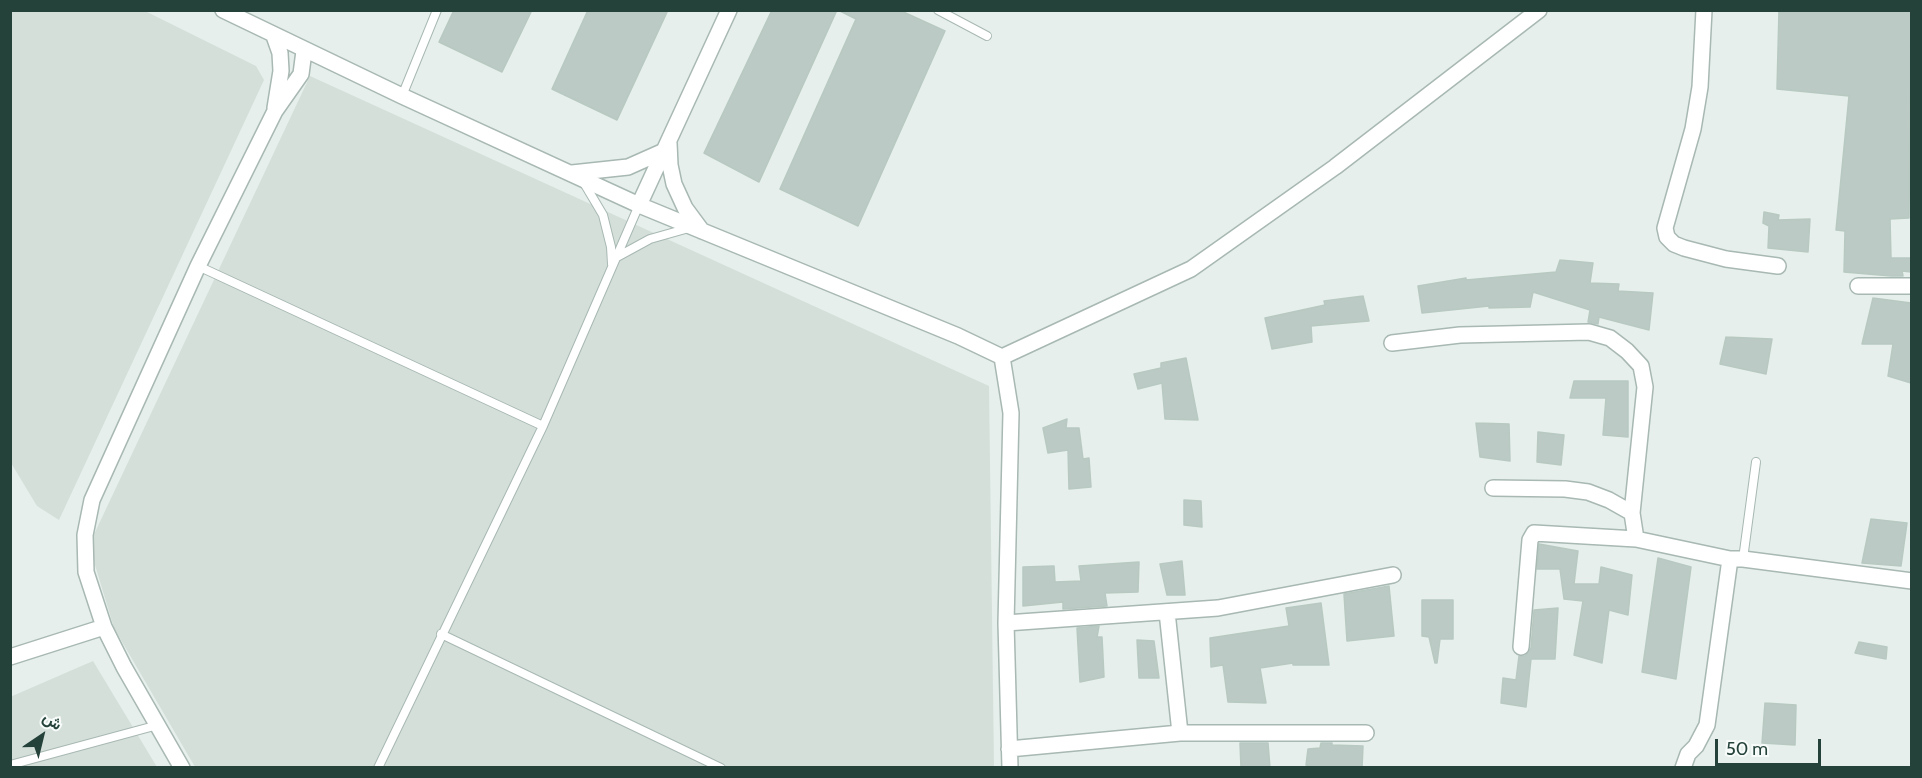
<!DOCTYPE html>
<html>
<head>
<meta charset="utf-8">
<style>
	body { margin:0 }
	#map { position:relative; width:1922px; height:778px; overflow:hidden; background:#e6efeb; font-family:Cabin,Vazirmatn,sans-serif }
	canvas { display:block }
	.frame { position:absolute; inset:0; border:12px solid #24423a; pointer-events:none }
	.north { position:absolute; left:12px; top:706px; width:60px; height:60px; -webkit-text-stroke:4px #f7fbf9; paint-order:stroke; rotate:35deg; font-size:16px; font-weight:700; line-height:24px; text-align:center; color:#24423a }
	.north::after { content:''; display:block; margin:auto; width:21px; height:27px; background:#24423a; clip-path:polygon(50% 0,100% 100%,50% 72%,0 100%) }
	.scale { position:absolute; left:1715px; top:739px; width:106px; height:27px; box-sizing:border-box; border:3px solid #24423a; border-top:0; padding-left:8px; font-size:18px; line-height:21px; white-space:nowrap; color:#24423a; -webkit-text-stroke:4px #f7fbf9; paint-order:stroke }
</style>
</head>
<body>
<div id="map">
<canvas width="1922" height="778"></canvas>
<div class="frame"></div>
<div class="north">ش</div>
<div class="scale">50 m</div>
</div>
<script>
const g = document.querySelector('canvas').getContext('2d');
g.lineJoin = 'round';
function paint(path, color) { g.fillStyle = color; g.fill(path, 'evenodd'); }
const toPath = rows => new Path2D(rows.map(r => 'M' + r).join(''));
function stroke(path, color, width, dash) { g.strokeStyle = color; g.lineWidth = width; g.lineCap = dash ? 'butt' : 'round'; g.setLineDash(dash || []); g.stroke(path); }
paint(toPath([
	[11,10,145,11,256,66,264,80,59,520,37,506,11,463],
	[310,76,989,386,994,767,195,767,114,628,89,545],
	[93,661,157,767,11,767,10,697]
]), '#d4dfda');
const building = toPath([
	[454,10,532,10,502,72,439,42,454,10],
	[588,10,668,10,617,120,552,89,588,10],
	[772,10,837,10,759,182,704,153,772,10],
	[838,10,899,10,945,31,858,226,780,189,856,19,838,10],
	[1779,10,1911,10,1909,218,1890,219,1891,258,1911,258,1911,272,1902,271,1903,276,1891,276,1844,272,1845,231,1836,230,1849,96,1777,89,1779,10],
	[1764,212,1779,215,1778,220,1810,219,1808,252,1768,248,1769,226,1763,223,1764,212],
	[1560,260,1593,263,1590,283,1619,284,1618,291,1653,293,1649,330,1599,317,1598,324,1588,322,1590,310,1533,292,1530,307,1489,308,1489,306,1422,313,1418,286,1466,278,1466,280,1556,272,1560,260],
	[1363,296,1369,321,1311,326,1312,342,1272,349,1265,318,1325,305,1324,301,1363,296],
	[1873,298,1911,303,1911,383,1888,376,1893,344,1862,344,1873,298],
	[1726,337,1772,339,1766,374,1720,364,1726,337],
	[1186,358,1198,420,1165,419,1162,383,1138,389,1134,374,1161,368,1161,363,1186,358],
	[1574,381,1628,381,1628,437,1603,435,1606,398,1570,398,1574,381],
	[1067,419,1066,428,1079,428,1083,459,1089,458,1091,487,1069,489,1068,450,1048,453,1043,428,1067,419],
	[1476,423,1509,424,1510,461,1480,457,1476,423],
	[1538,432,1564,435,1561,465,1537,462,1538,432],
	[1184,500,1201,501,1202,527,1184,525,1184,500],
	[1871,519,1907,523,1901,566,1862,563,1871,519],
	[1539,544,1578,551,1574,584,1599,584,1601,567,1632,575,1628,615,1609,610,1602,663,1574,655,1583,601,1564,599,1560,569,1537,569,1539,544],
	[1658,558,1691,567,1676,679,1642,672,1658,558],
	[1182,561,1185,595,1167,595,1160,564,1182,561],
	[1139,562,1138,592,1105,593,1107,606,1063,609,1063,602,1023,606,1023,567,1054,566,1055,582,1081,581,1079,566,1139,562],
	[1389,586,1394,636,1347,641,1344,594,1389,586],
	[1422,600,1453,600,1453,639,1440,639,1437,663,1435,663,1429,637,1422,636,1422,600],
	[1321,603,1329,665,1293,665,1293,663,1260,668,1266,703,1228,702,1223,665,1211,667,1210,638,1289,626,1286,608,1321,603],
	[1558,608,1555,659,1531,659,1526,707,1501,703,1503,678,1516,680,1519,656,1525,656,1531,648,1534,610,1558,608],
	[1099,626,1097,637,1102,637,1104,677,1080,682,1077,628,1099,626],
	[1137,640,1154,641,1159,678,1139,678,1137,640],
	[1859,642,1887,647,1886,659,1855,653,1859,642],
	[1765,703,1796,705,1795,745,1762,743,1765,703],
	[1240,743,1268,743,1270,768,1241,768,1240,743],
	[1321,743,1332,743,1332,745,1363,746,1362,768,1310,768,1310,766,1306,765,1308,749,1320,748,1321,743]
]);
paint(building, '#bbcac4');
stroke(building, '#b8c9c2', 1.5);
const lane = toPath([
	[938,10,987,36],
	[402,96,437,10],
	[584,183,603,215,611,247,612,264],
	[617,257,650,239,689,228],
	[198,266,543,426],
	[1743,559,1756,462],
	[441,634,721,768],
	[10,765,158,725],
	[378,768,543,426,639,205]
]);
const street = toPath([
	[223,10,402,96,639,205,958,336,1002,357],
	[1704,10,1700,87,1693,129,1665,228,1667,237,1674,244,1684,248,1726,259,1778,266],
	[274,36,280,53,281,71,275,108],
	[669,143,670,165,674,184,685,208,702,231],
	[572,173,628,167,664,151],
	[639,205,729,10],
	[1858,286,1912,286],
	[1392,343,1460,335,1589,332,1610,338,1627,351,1641,366,1645,387,1632,513,1636,539],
	[1002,357,1191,269,1335,167,1539,10],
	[1002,357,1011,413,1006,623,1010,768],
	[1493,488,1565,489,1588,492,1609,500,1632,513],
	[1167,612,1180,733],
	[1006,623,1218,608,1393,575],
	[1521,647,1530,540,1534,533,1636,539,1730,559,1743,559,1912,581],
	[10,657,104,627],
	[1009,749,1180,733,1366,733],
	[182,768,124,667,104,627,86,572,85,535,92,500,198,266,275,111,301,74,304,51],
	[1683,768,1688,754,1696,746,1707,725,1730,559]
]);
stroke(lane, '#a8b8b2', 10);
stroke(street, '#a8b8b2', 18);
stroke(lane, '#fff', 8);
stroke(street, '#fff', 15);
</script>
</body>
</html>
